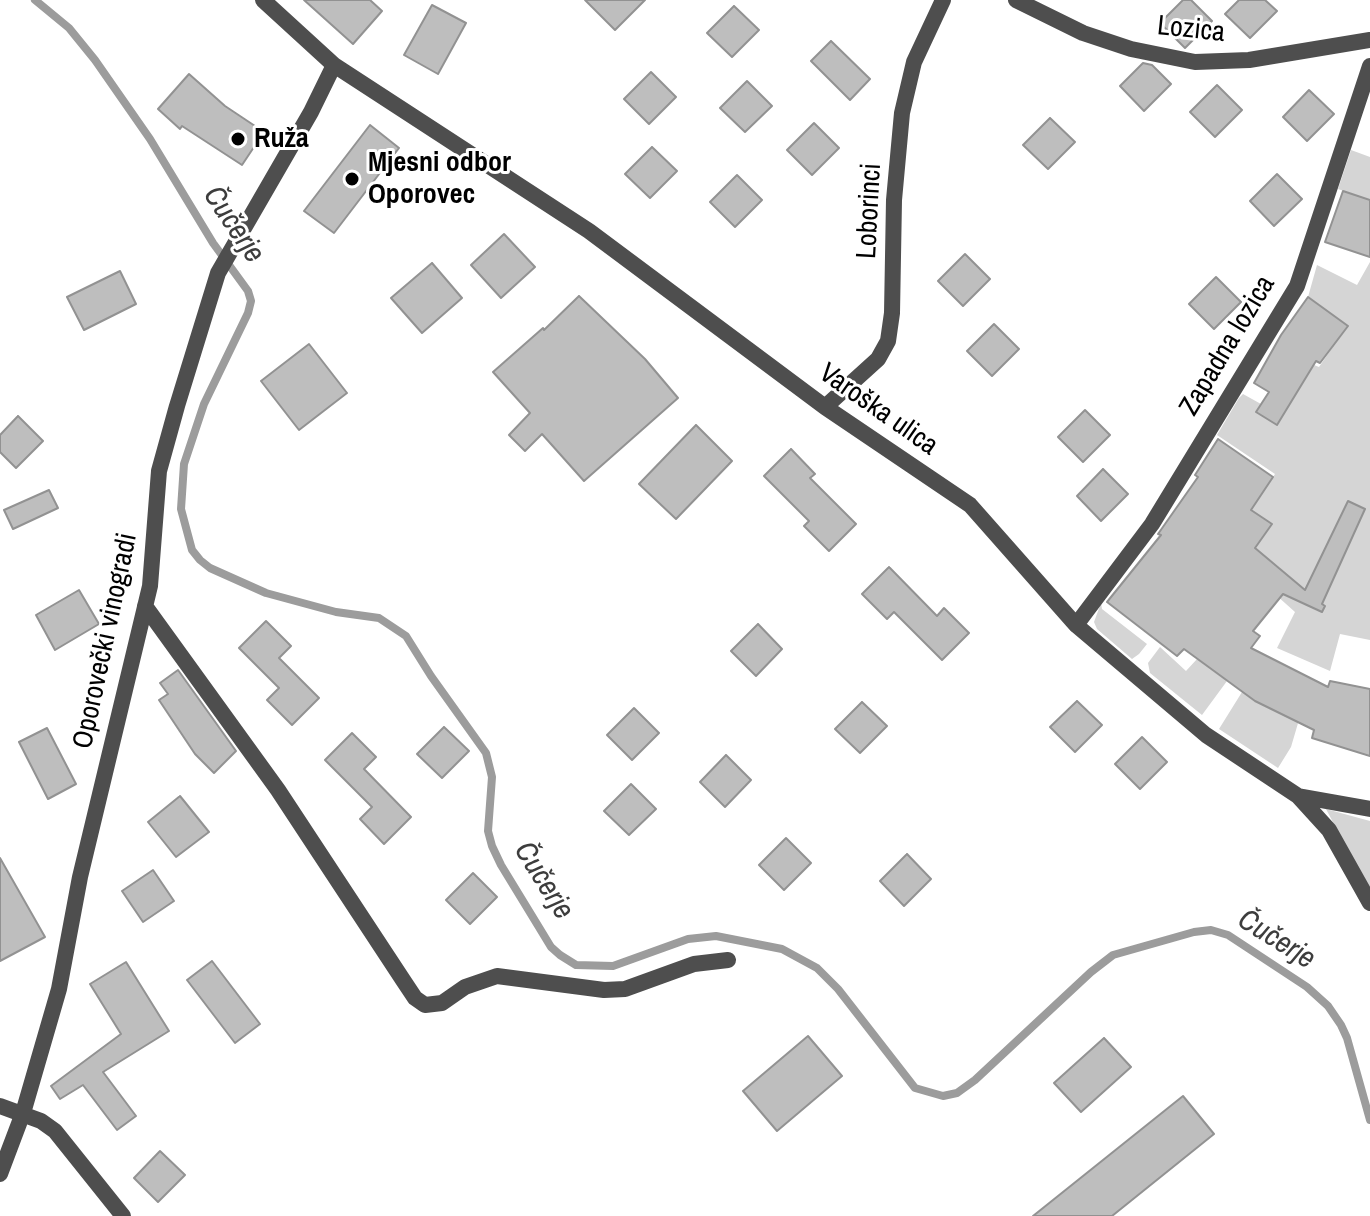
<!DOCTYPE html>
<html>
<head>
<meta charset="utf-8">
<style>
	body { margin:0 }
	canvas { display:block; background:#fff }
</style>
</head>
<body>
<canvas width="1370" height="1216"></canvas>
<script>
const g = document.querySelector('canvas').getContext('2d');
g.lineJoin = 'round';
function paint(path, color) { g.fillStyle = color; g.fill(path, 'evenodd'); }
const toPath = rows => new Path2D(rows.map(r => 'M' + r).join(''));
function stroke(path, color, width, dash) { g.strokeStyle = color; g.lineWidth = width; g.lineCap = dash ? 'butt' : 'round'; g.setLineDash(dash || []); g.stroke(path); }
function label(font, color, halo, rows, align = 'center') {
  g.font = font + ' "Archivo Narrow",sans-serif'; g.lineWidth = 6; g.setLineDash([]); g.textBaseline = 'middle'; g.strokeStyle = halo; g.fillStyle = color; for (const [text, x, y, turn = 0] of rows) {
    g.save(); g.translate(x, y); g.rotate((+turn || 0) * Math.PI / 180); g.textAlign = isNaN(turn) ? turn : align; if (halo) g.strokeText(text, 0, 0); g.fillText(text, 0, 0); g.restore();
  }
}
paint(toPath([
	[1351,150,1370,157,1370,200,1338,189],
	[1370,262,1370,640,1340,634,1330,671,1277,648,1295,612,1276,595,1275,576,1280,568,1271,561,1268,565,1251,553,1271,524,1256,513,1206,528,1265,488,1275,474,1217,435,1239,398,1243,394,1261,404,1256,412,1277,425,1314,365,1319,367,1347,326,1308,297,1317,265,1357,285],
	[1331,536,1349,544,1318,611,1300,601],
	[1101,603,1102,609,1147,644,1139,654,1132,659,1097,629,1094,622],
	[1160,647,1186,671,1197,659,1227,681,1202,715,1150,673,1148,663],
	[1306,676,1311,679,1291,747,1278,768,1219,729,1247,684,1256,690,1252,699,1286,716],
	[1326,809,1370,821,1370,892]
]), '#d5d5d5');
stroke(toPath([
	[35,0,69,28,95,60,150,139,213,243,248,291,251,301,248,313,204,404,184,464,181,509,192,550,200,560,210,568,266,593,336,612,379,618,406,636,431,676,486,753,492,777,488,831,492,846,501,865,537,924,551,947,560,955,576,965,613,966,688,939,716,936,782,949,817,968,838,989,915,1088,943,1096,957,1093,975,1080,1091,972,1113,955,1194,932,1211,930,1228,935,1307,987,1328,1006,1341,1025,1347,1038,1370,1120]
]), '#9c9c9c', 8);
const building = toPath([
	[304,0,370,0,382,11,353,44,304,0],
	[585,0,645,0,615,30,585,0],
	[1183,0,1191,0,1212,21,1185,48,1160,23,1183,0],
	[1239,0,1265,0,1277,11,1250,38,1225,14,1239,0],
	[432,5,466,23,438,74,404,55,432,5],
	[734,6,759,30,732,57,707,33,734,6],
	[831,41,870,79,850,100,811,61,831,41],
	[1143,63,1152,65,1171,84,1144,111,1120,86,1143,63],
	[651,72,676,97,649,124,624,99,651,72],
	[189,74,225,106,264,132,242,165,182,126,180,129,158,109,189,74],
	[747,81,772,106,745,132,720,108,747,81],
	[1217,85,1242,110,1215,137,1190,112,1217,85],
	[1309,90,1334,114,1307,141,1283,117,1309,90],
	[1050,118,1075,142,1048,169,1023,145,1050,118],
	[814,123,839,148,812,175,787,150,814,123],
	[370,125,399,148,334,233,304,211,370,125],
	[652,147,677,171,650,198,625,174,652,147],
	[1277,174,1302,199,1274,226,1250,201,1277,174],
	[737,175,762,200,735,227,710,202,737,175],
	[1343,191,1370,200,1370,257,1325,242,1343,191],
	[504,234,535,267,501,298,471,265,504,234],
	[965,254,990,279,963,306,938,281,965,254],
	[432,263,462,298,422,333,391,298,432,263],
	[120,271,136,304,84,330,67,297,120,271],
	[1216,277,1241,302,1214,329,1189,304,1216,277],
	[579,296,645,359,678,398,584,481,542,434,525,451,509,435,530,413,493,372,543,328,544,330,579,296],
	[1308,297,1348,326,1320,363,1316,361,1277,425,1256,412,1269,392,1254,383,1281,335,1308,297],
	[994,324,1019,349,992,376,967,351,994,324],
	[309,344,347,393,299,430,261,381,309,344],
	[1085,410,1110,435,1083,462,1058,437,1085,410],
	[18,416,43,441,16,468,0,452,0,435,18,416],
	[696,425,732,461,676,519,639,484,696,425],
	[1218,439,1273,477,1251,510,1272,524,1255,548,1305,590,1348,501,1365,509,1322,604,1325,606,1322,612,1283,594,1253,631,1260,636,1251,648,1328,687,1330,681,1370,689,1370,756,1312,738,1314,730,1255,701,1184,649,1177,656,1107,602,1161,535,1158,534,1198,477,1195,475,1218,439],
	[791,449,815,474,810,478,856,524,829,551,804,526,809,521,764,476,791,449],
	[1103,469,1128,494,1101,521,1077,496,1103,469],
	[49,490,58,508,13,529,4,510,49,490],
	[889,567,937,616,944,608,969,633,942,660,894,612,887,619,862,594,889,567],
	[79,590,99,624,55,650,36,615,79,590],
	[266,621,291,646,279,658,319,698,292,725,267,700,279,688,239,648,266,621],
	[758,624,782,649,756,676,731,651,758,624],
	[178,670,236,751,214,773,195,754,159,700,168,694,160,683,178,670],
	[1077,701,1102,725,1075,752,1050,727,1077,701],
	[862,702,887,726,860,753,835,729,862,702],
	[634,708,659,733,632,760,607,735,634,708],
	[444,727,469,751,442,778,417,754,444,727],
	[47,728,76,784,48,799,19,742,47,728],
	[352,733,376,757,364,769,411,817,384,844,360,819,372,807,325,760,352,733],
	[1142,737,1167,762,1140,789,1115,764,1142,737],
	[726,755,751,780,725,807,700,782,726,755],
	[631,784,656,809,629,835,604,811,631,784],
	[180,796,209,832,176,857,148,822,180,796],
	[786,838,811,863,784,890,759,865,786,838],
	[907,854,931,879,904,906,880,881,907,854],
	[0,858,45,937,0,961,0,858],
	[153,870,174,901,143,922,122,891,153,870],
	[473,873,497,897,470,924,446,900,473,873],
	[212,961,260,1024,235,1043,187,980,212,961],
	[126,962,169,1031,103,1072,136,1116,117,1130,83,1085,60,1099,51,1086,121,1034,90,984,126,962],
	[808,1036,842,1076,777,1131,743,1091,808,1036],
	[1104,1038,1131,1067,1081,1112,1054,1083,1104,1038],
	[1183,1096,1214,1134,1112,1216,1033,1216,1183,1096],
	[160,1151,185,1175,158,1202,134,1178,160,1151]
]);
paint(building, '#bebebe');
stroke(building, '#929292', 2);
stroke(toPath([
	[1016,0,1083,33,1131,49,1195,62,1249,60,1370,40],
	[334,65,589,231,825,407,970,505,1076,625,1206,735,1298,796,1370,809],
	[825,407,878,359,888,341,892,313,894,200,902,113,914,62,943,0],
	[145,606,278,790,403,980,415,998,425,1005,442,1003,465,987,497,976,604,990,625,989,694,964,728,960],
	[1076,625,1152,524,1297,286,1370,66],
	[1298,796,1329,830,1370,903],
	[0,1106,41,1121,55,1131,123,1216],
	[0,1174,23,1113,59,989,80,877,150,586,159,471,177,406,218,273,311,112,334,65,263,0]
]), '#4e4e4e', 16);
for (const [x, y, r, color] of [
	[238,139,8,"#000"],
	[352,179,8,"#000"]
]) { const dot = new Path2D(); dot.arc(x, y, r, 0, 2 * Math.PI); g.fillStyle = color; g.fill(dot); stroke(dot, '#fff', 3); }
label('28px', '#000', '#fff', [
	["Lozica",1191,30,6],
	["Loborinci",870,211,-87],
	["Zapadna lozica",1228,346,-59],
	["Varoška ulica",878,410,35],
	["Oporovečki vinogradi",106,641,-78]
]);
label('bold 28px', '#000', '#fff', [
	["Ruža",254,139],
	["Mjesni odbor",368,163],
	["Oporovec",368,195]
], 'left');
label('italic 30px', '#3d3d3d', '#fff', [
	["Čučerje",233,225,56],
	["Čučerje",543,881,58],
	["Čučerje",1276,940,32]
]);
</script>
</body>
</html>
